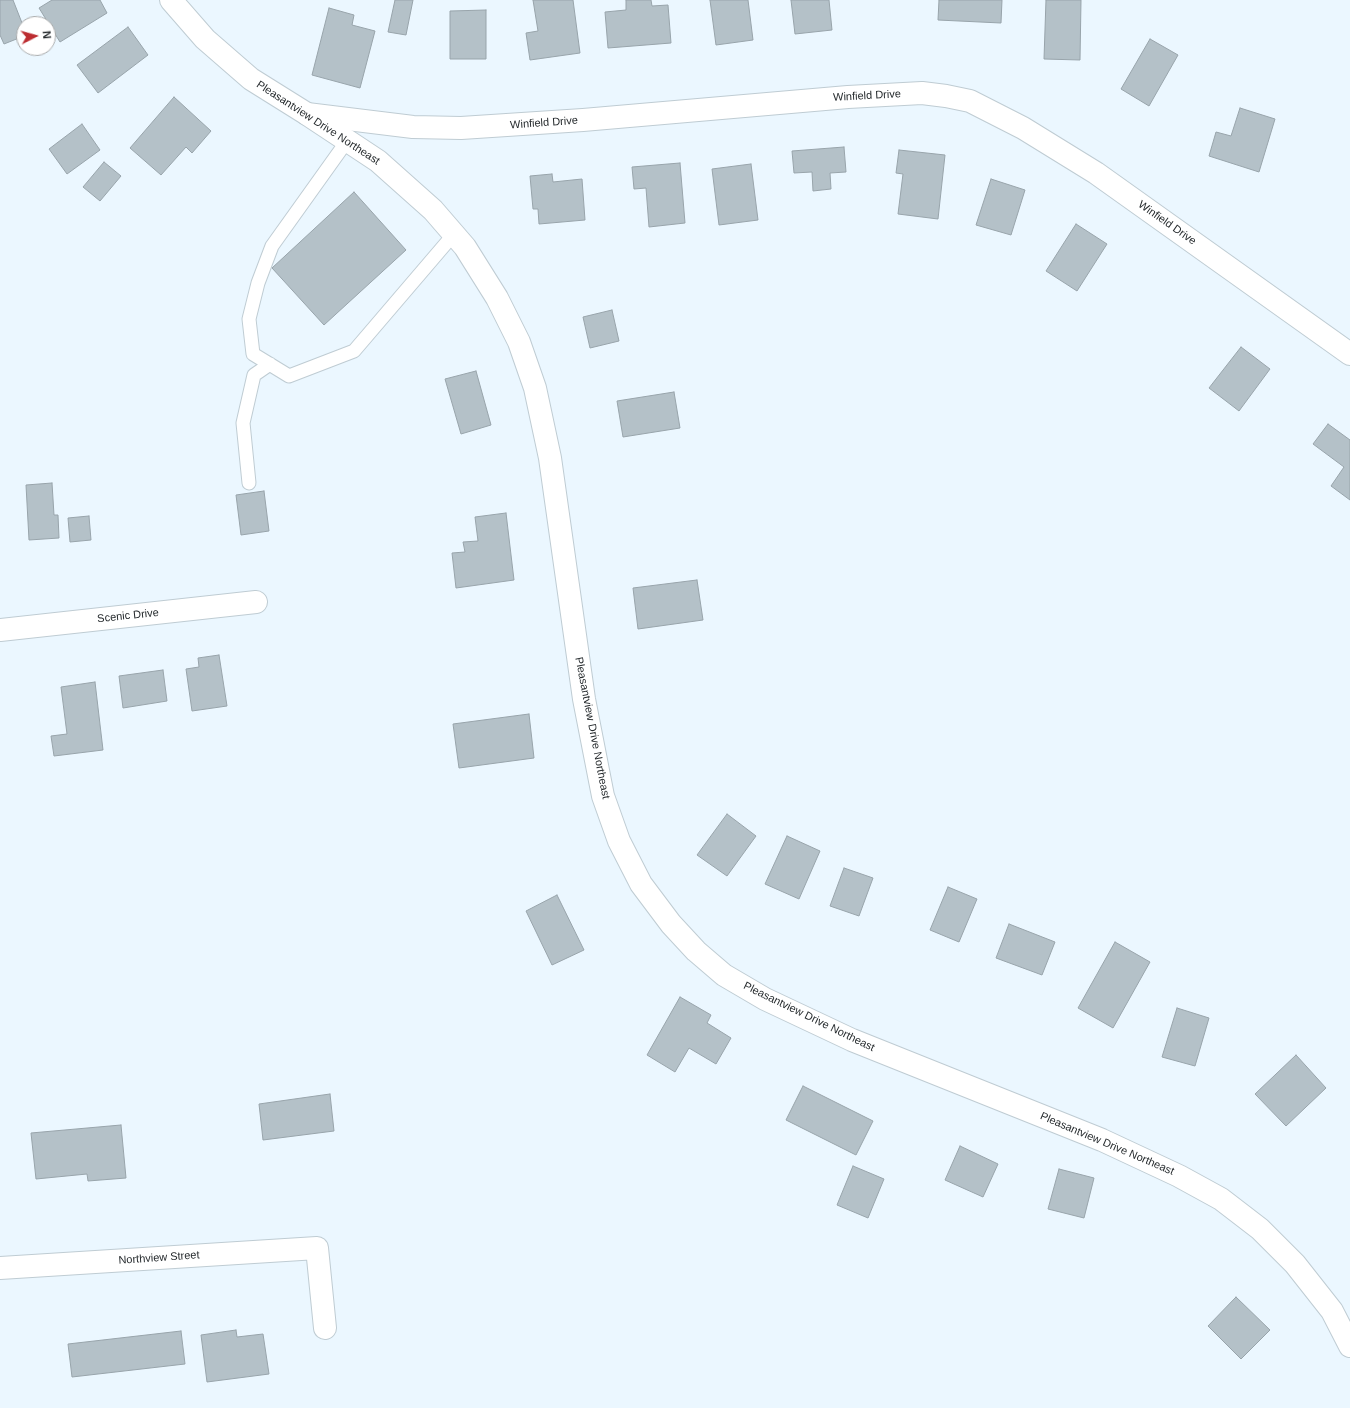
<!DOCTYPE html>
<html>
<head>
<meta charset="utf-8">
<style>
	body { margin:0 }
	#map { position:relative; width:1350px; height:1408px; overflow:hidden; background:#ebf7ff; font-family:Arial,sans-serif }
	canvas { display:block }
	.north { position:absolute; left:16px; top:16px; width:40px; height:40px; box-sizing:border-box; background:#fff; border:1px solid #a8aaab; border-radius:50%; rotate:84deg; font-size:11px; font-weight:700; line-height:16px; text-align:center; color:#252a2d }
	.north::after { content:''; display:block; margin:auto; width:14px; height:18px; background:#bc2d31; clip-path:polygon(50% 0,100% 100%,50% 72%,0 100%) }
</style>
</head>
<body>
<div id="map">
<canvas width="1350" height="1408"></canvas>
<div class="north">N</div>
</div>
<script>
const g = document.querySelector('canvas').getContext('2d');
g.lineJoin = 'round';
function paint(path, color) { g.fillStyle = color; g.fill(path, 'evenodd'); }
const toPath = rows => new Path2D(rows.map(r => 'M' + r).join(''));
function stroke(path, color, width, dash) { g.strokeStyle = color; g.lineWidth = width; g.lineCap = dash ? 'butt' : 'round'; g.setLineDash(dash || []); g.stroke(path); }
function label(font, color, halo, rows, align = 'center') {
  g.font = font + ' Arial,sans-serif'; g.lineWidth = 4; g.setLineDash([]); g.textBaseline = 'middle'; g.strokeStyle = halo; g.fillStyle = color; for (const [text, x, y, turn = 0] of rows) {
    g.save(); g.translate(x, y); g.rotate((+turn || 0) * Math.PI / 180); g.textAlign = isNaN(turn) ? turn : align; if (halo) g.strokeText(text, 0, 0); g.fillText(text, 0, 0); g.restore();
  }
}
const building = toPath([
	[0,0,13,0,24,28,24,36,4,44,0,35,0,0],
	[52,0,100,0,107,13,60,42,39,8,52,0],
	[395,0,413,0,406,35,388,32,395,0],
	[533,0,573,0,580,53,530,60,526,33,538,31,533,0],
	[626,0,651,0,652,6,668,5,671,43,608,48,605,12,626,10,626,0],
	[710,0,748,0,753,40,716,45,710,0],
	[791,0,829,0,832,30,795,34,791,0],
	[939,0,1002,0,1001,23,938,20,939,0],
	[1046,0,1081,0,1080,60,1044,59,1046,0],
	[329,8,354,15,352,25,375,31,360,88,312,75,329,8],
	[486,10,486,59,450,59,450,11,486,10],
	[128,27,148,55,98,93,77,65,128,27],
	[1150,39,1178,55,1149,106,1121,89,1150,39],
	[174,97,211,131,192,153,186,147,161,175,130,148,174,97],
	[1240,108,1275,119,1259,172,1209,156,1216,132,1231,136,1240,108],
	[82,124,100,150,67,174,49,149,82,124],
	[844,147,846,172,830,173,831,189,813,191,812,172,794,173,792,151,844,147],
	[899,150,945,155,938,219,898,214,903,174,896,173,899,150],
	[104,162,121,176,100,201,83,187,104,162],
	[680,163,685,223,649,227,646,188,634,189,632,167,680,163],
	[751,164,758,220,719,225,712,169,751,164],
	[552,174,553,182,582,179,585,220,539,224,538,209,533,209,530,176,552,174],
	[991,179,1025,190,1011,235,976,225,991,179],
	[354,192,406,250,324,325,272,268,354,192],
	[1076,224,1107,244,1077,291,1046,271,1076,224],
	[612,310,619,341,590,348,583,317,612,310],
	[1241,347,1270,369,1239,411,1209,388,1241,347],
	[476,371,491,425,461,434,445,379,476,371],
	[674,392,680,428,623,437,617,401,674,392],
	[1328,424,1350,440,1350,500,1331,486,1344,467,1313,444,1328,424],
	[52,483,54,515,58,515,59,538,29,540,26,485,52,483],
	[264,491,269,531,241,535,236,495,264,491],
	[506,513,514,580,456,588,452,553,465,552,463,542,478,541,475,517,506,513],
	[89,516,91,540,70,542,68,518,89,516],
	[697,580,703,620,638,629,633,588,697,580],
	[219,655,227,706,192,711,186,669,199,667,198,658,219,655],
	[163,670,167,701,123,708,119,676,163,670],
	[95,682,103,750,54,756,51,736,67,734,61,687,95,682],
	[529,714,534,758,459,768,453,724,529,714],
	[727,814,756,836,727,876,697,855,727,814],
	[787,836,820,851,799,899,765,884,787,836],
	[844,868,873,878,859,916,830,906,844,868],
	[948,887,977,899,959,942,930,930,948,887],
	[557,895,584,950,552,965,526,911,557,895],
	[1009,924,1055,942,1042,975,996,958,1009,924],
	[1115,942,1150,962,1113,1028,1078,1008,1115,942],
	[680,997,711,1015,707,1023,731,1038,716,1064,689,1048,675,1072,647,1055,680,997],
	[1177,1008,1209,1018,1195,1066,1162,1057,1177,1008],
	[1296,1055,1326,1088,1286,1126,1255,1094,1296,1055],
	[803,1086,873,1121,856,1155,786,1120,803,1086],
	[330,1094,334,1131,263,1140,259,1104,330,1094],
	[121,1125,126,1178,88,1181,87,1174,36,1179,31,1133,121,1125],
	[960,1146,998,1164,983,1197,945,1180,960,1146],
	[853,1166,884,1179,868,1218,837,1205,853,1166],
	[1059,1169,1094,1178,1084,1218,1048,1209,1059,1169],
	[1236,1297,1270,1330,1241,1359,1208,1326,1236,1297],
	[236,1330,237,1337,263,1334,269,1374,207,1382,201,1335,236,1330],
	[181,1331,185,1364,72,1377,68,1344,181,1331]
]);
paint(building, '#b4c1c8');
stroke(building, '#98a4ab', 1);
const lane = toPath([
	[347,141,272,246,258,283,249,319,253,354,289,376,354,351,454,234],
	[249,483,243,423,254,375,270,364]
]);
const street = toPath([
	[307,114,413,127,461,128,583,120,848,97,922,93,946,96,970,101,1023,128,1096,173,1350,354],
	[0,630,256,602],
	[0,1268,317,1248,325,1328]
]);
const secondary = toPath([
	[171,0,205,39,251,79,307,114,378,161,433,210,465,247,497,298,519,342,535,388,550,458,584,699,603,796,619,841,641,884,671,924,696,951,724,975,765,999,852,1040,1102,1140,1179,1176,1221,1199,1260,1229,1295,1264,1332,1311,1350,1346]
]);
stroke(lane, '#bfccd3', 15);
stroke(street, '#bfccd3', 24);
stroke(secondary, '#bfccd3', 24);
stroke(lane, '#fff', 13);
stroke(street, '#fff', 22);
stroke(secondary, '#fff', 22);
label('11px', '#252a2d', '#fff', [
	["Winfield Drive",867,96,-3],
	["Pleasantview Drive Northeast",318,123,33],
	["Winfield Drive",544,123,-4],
	["Winfield Drive",1167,223,35],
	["Scenic Drive",128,616,-6],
	["Pleasantview Drive Northeast",592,728,79],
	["Pleasantview Drive Northeast",809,1017,26],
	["Pleasantview Drive Northeast",1107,1144,23],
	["Northview Street",159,1258,-4]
]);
</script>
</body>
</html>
